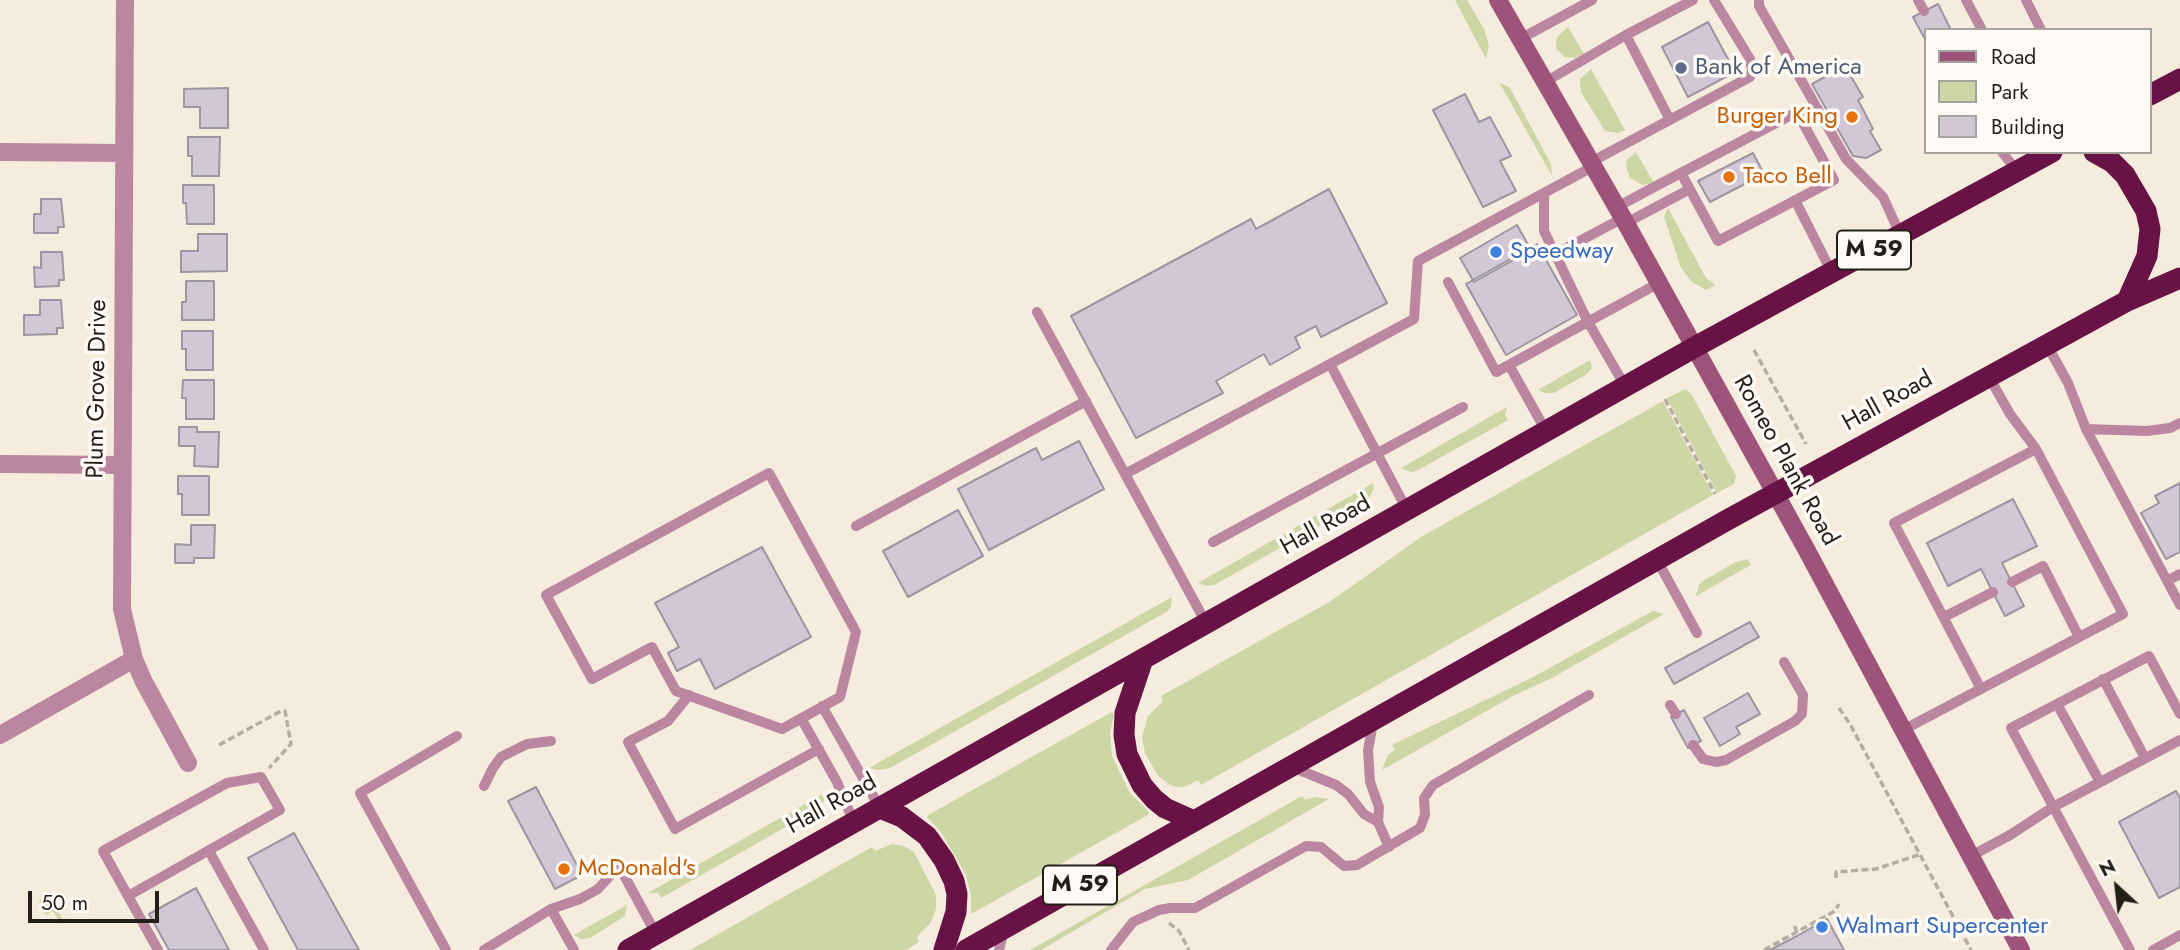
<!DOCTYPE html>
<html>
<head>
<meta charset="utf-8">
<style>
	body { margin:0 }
	#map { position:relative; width:2180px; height:950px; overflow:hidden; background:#f6ecde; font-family:Jost,sans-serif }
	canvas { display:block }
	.legend { position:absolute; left:1924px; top:28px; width:228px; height:126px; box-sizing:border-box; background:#fefaf5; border:2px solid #a6a29d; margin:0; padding:9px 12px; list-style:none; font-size:21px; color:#221e19 }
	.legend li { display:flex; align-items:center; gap:14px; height:35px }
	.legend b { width:35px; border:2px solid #a6a29d }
	.north { position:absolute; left:2082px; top:852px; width:70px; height:70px; -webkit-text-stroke:5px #fefaf5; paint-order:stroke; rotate:333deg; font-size:19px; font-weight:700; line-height:28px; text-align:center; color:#221e19 }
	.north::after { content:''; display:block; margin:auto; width:24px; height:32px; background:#221e19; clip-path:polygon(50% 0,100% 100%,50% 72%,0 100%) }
	.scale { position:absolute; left:28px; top:891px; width:131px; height:32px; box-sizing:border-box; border:4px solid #221e19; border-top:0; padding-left:9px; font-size:21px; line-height:24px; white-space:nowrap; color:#221e19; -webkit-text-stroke:5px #fefaf5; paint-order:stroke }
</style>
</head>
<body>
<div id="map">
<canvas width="2180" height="950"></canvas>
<ul class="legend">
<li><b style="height:9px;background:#9e537a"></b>Road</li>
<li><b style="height:19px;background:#ccd7a5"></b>Park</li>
<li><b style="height:19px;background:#d1c7d5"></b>Building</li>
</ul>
<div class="north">N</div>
<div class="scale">50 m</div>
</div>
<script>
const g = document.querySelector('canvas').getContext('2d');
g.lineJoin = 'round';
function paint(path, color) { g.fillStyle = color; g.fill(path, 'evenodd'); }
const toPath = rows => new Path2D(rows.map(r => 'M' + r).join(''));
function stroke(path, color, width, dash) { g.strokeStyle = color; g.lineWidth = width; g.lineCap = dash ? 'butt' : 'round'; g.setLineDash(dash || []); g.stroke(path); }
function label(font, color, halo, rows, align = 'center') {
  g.font = font + ' Jost,sans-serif'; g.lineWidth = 7; g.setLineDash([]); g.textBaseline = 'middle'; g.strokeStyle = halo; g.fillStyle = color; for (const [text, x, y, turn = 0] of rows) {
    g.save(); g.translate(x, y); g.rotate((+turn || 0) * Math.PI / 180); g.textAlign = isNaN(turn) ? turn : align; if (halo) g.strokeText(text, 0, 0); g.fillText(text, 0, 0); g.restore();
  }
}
paint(toPath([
	[1455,0,1467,0,1484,29,1489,45,1486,59],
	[1568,27,1584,54,1575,58,1564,57,1556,48,1557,37],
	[1591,69,1625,130,1618,133,1605,131,1581,92,1580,79],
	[1499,82,1510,88,1551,164,1552,176],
	[1636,152,1654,183,1643,185,1630,178,1626,166,1627,160],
	[1668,208,1706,278,1715,285,1706,290,1692,282,1681,268,1664,217],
	[1590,360,1592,368,1587,374,1554,393,1545,393,1538,390],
	[1686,389,1692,395,1736,476,1734,484,1717,493,1667,398],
	[1663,401,1713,495,1201,785,1198,780,1184,787,1177,787,1170,785,1158,776,1145,753,1142,737,1148,716,1163,701,1161,696,1331,601,1421,537],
	[1507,407,1505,415,1508,420,1418,470,1411,472,1401,468],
	[1373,483,1374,488,1369,498,1214,585,1208,586,1198,583],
	[1748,559,1751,565,1696,596,1699,585,1703,581,1734,563],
	[1172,597,1171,607,1168,611,890,768,878,770,869,768],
	[1653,611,1664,614,1552,678,1513,696,1382,770,1388,755,1395,750,1392,745,1533,677],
	[1112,712,1114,715,1110,733,1112,756,1130,793,1149,812,1148,815,971,914,971,896,966,875,941,832,927,817,928,815],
	[826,792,824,801,819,808,661,898,658,893,648,893],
	[1302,796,1305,800,1316,797,1329,799,1188,880,1145,889,1041,950,1030,950],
	[892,844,904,846,914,852,936,895,936,909,931,922,917,937,919,942,906,950,690,950,872,847,875,851],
	[41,899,57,908,64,923,60,924,53,911,46,915,39,902],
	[627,905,625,916,590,938,581,939,574,935]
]), '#ccd7a5');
const building = toPath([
	[1938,4,1951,30,1926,30,1926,41,1913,17,1938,4],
	[1708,22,1735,72,1688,97,1662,47,1708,22],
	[1845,66,1863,97,1858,100,1873,129,1870,131,1881,150,1866,158,1853,156,1812,84,1845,66],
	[228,88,228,128,200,128,200,107,184,107,184,89,228,88],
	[1465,94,1479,122,1490,117,1511,156,1500,161,1516,191,1483,207,1433,110,1465,94],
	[188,137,220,137,219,176,192,176,192,156,188,156,188,137],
	[1753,153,1764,174,1710,202,1698,181,1753,153],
	[183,185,214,185,214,224,187,224,186,203,183,203,183,185],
	[1329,189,1387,303,1321,337,1316,326,1295,337,1300,348,1270,365,1264,354,1216,381,1223,393,1136,438,1071,316,1251,219,1256,229,1329,189],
	[41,199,61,199,64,227,58,227,58,233,34,233,34,214,41,214,41,199],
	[1517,225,1531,250,1474,282,1460,258,1517,225],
	[198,234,227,234,227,271,181,272,181,251,198,251,198,234],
	[1537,244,1577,315,1506,355,1466,284,1537,244],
	[41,252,62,252,64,280,59,280,59,286,35,287,34,267,41,268,41,252],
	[186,281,214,281,214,320,182,320,182,302,186,302,186,281],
	[40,300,61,300,63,328,57,328,57,334,24,335,24,315,40,315,40,300],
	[182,331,213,331,213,370,186,370,186,349,182,349,182,331],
	[183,380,214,380,214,419,186,419,186,398,182,398,183,380],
	[179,427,197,427,197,432,219,432,218,467,194,466,195,446,179,446,179,427],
	[1079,441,1104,489,989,550,958,489,1036,448,1042,460,1079,441],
	[178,476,209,476,209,515,182,515,182,494,178,494,178,476],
	[2180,483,2180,552,2166,559,2141,513,2159,503,2155,496,2180,483],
	[2013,499,2037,546,2002,563,2024,606,2005,616,1981,569,1948,586,1927,543,2013,499],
	[958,510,983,556,908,597,883,551,958,510],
	[191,525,215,525,214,558,194,558,194,563,175,563,175,544,191,545,191,525],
	[762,547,811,637,715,689,700,659,677,671,668,653,679,647,655,603,762,547],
	[1750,622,1759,637,1674,684,1665,668,1750,622],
	[1748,693,1760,714,1736,727,1740,734,1720,746,1704,718,1748,693],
	[1684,710,1701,741,1688,748,1671,717,1684,710],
	[536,787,582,875,555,889,508,801,536,787],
	[2176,791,2180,798,2180,887,2159,898,2119,822,2176,791],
	[294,833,359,950,298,950,248,858,294,833],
	[196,888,229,950,169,950,149,914,196,888],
	[1827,919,1844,950,1770,950,1797,936,1827,919]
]);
paint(building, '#d1c7d5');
stroke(building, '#9e95a2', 2);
stroke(toPath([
	[1754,350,1806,444],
	[1665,399,1715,494],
	[1839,708,1850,724,1971,950],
	[219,745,281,711,285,711,291,744,269,768],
	[1836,878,1836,872,1876,869,1921,854],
	[1169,923,1179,931,1189,950],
	[1795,926,1797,936],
	[1764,950,1835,911,1839,904]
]), '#b6ada2', 3.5, [7, 3.5]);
stroke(toPath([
	[1759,0,1759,6,1846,159,1883,197,1900,234],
	[1918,0,1924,11],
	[1966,0,1982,30],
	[2026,0,2041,30],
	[1626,35,1670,120],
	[1520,39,1592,0],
	[1545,82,1626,35,1693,0],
	[2002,152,2017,171],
	[1591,162,1750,77,1752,71,1750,59,1714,0],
	[1544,193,1544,231,1588,322,1625,386],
	[1795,200,1832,273],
	[1617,207,1658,185,1797,112,1834,180,1718,241,1681,173],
	[1626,223,1690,189],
	[1557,253,1623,218],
	[1448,282,1496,372,1659,283],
	[1037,312,1206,623],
	[2047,345,2068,383,2086,429,2180,605],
	[1330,364,1407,510],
	[1509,365,1546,431],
	[2086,429,2147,431,2170,428,2180,423],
	[769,473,856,632,840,697,782,729,676,691,652,647,592,679,546,595,769,473],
	[1125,474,1414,319,1418,261,1594,166],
	[856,526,1086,401],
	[1213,542,1463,407],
	[1657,560,1697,633],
	[2167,581,2180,574],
	[2012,582,2043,566,2079,637],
	[1944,617,1993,592],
	[2103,679,2145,758],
	[1981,689,1894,523,2036,449],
	[689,695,668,721,628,742,675,829,819,749],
	[2057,704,2100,782],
	[1670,705,1676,714],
	[822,706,880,808],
	[801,718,837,782,854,823],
	[1373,723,1368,750,1370,782,1379,807,1378,822,1389,847],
	[1903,730,2123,614,2036,449,2010,414,1989,377],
	[1693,745,1703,759,1716,762,1726,760,1795,721,1802,714,1803,695,1784,662],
	[1292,767,1336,785,1348,794,1364,814,1378,822],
	[261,777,280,810,128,896,103,851,227,783,261,777],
	[484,786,493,768,501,757,527,744,551,741],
	[209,851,264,950],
	[1971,856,2010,835,2053,807,2180,740],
	[128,896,158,950],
	[551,909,574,950],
	[446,950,360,793,457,736],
	[484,950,551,909,580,899,598,889,619,866,656,934],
	[999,950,1004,930],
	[1111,950,1133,922,1159,910,1170,908,1195,908,1306,846,1321,847,1344,866,1357,865,1420,828,1425,815,1424,798,1433,785,1589,695],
	[2130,950,2011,728,2149,656,2180,714],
	[2153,950,2180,935]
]), '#bb86a0', 10);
stroke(toPath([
	[125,0,122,609,134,659,143,680,188,763],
	[0,152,124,153],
	[0,464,121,465],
	[0,735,134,659]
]), '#bb86a0', 18);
stroke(toPath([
	[1498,0,1623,218,1805,547,2021,950]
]), '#9e537a', 18);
stroke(toPath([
	[2150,95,2180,79],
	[2094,152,2112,162,2125,175,2146,211,2150,229,2147,256,2127,301],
	[1143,659,1125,713,1124,735,1127,754,1142,785,1154,799,1165,808,1194,821],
	[880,808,902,817,927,836,944,860,954,881,957,894,956,912,944,950],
	[628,950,1695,347,2052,152],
	[966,950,1729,519,2127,301,2180,278]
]), '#681246', 21);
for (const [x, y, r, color] of [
	[1681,68,7,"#5c6f8a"],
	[1852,117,7,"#e8710a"],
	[1729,177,7,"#e8710a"],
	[1496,252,7,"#3f7fe0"],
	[564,869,7,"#e8710a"],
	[1822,927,7,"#3f7fe0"]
]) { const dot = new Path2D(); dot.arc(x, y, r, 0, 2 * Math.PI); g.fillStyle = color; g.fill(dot); stroke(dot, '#fefaf5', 2.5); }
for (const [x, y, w] of [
	[1874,250,74],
	[1080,885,74]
]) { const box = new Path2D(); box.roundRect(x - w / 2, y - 19.5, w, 39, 5); g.fillStyle = '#fefaf5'; g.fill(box); stroke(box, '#221e19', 2); }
label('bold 23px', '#221e19', null, [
	["M 59",1874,250],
	["M 59",1080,885]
]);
label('24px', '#4e5e75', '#fefaf5', [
	["Bank of America",1695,68]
], 'left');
label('24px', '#c56008', '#fefaf5', [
	["Burger King",1838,117,"right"],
	["Taco Bell",1743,177],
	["McDonald's",578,869]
], 'left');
label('24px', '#366cbe', '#fefaf5', [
	["Speedway",1510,252],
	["Walmart Supercenter",1836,927]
], 'left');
label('24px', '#221e19', '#fefaf5', [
	["Plum Grove Drive",98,389,-89],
	["Hall Road",1888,402,-29],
	["Romeo Plank Road",1785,461,61],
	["Hall Road",1326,526,-29],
	["Hall Road",832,805,-29]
]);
</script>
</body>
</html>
